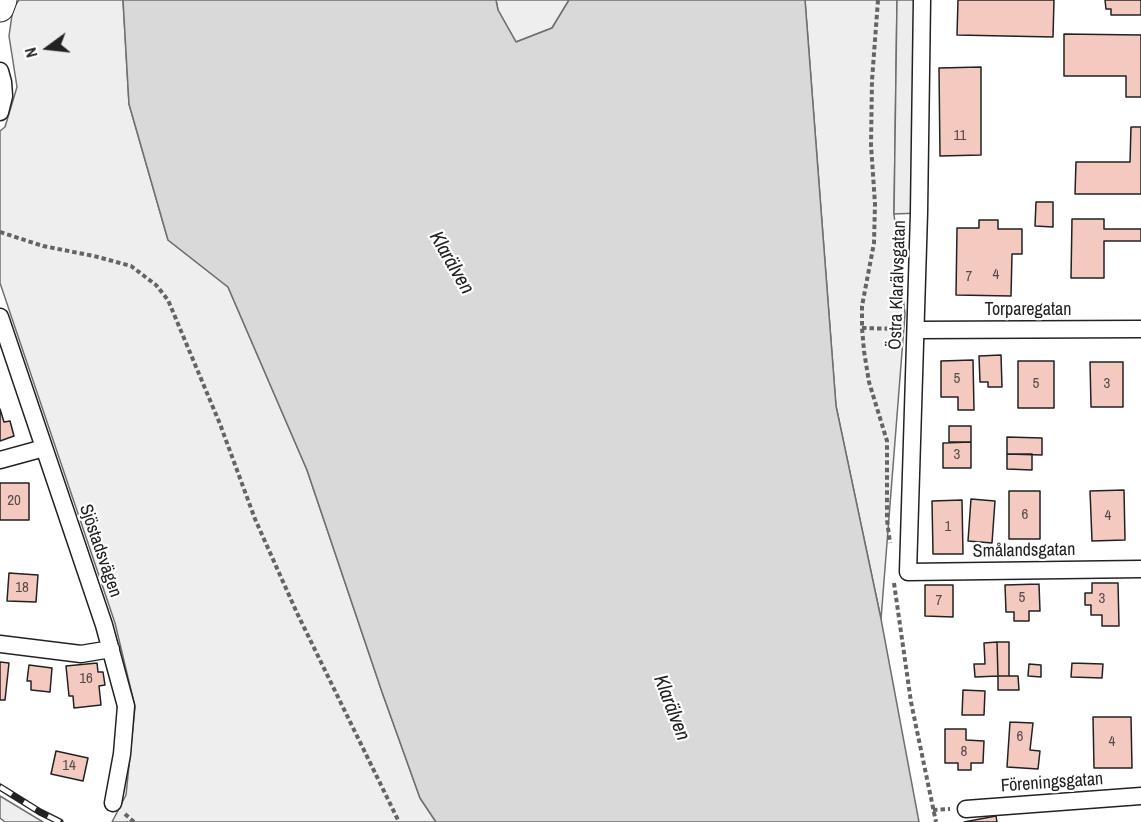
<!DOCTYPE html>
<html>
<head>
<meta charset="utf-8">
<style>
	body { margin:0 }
	#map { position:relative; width:1141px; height:822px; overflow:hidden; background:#fff; font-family:"Archivo Narrow",sans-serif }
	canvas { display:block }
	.north { position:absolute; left:18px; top:18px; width:60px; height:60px; -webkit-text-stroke:4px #fff; paint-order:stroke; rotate:255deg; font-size:16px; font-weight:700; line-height:24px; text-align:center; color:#222 }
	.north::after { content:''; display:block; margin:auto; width:21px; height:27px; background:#222; clip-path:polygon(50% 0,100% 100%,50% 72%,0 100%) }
</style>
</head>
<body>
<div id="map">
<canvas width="1141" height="822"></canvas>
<div class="north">N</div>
</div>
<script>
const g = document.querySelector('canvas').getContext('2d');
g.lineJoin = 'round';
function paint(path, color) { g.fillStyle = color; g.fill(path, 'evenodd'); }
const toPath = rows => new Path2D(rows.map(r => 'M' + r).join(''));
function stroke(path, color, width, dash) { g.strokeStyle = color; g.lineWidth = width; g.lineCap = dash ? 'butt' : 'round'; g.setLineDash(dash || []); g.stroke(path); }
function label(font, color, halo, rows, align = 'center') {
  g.font = font + ' "Archivo Narrow",sans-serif'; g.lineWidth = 4.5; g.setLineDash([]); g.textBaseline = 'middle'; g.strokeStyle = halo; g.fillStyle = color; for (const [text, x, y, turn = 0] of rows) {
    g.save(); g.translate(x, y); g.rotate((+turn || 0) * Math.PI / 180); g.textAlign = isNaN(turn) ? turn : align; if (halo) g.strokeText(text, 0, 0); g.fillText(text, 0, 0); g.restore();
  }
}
const green = toPath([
	[19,0,123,0,129,104,168,240,228,287,307,470,382,692,420,798,436,822,112,822,126,795,135,707,115,623,0,283,0,131,5,127,17,87,9,36,13,8,19,0],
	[496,0,569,0,552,28,516,42,498,10,496,0],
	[805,0,897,0,894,214,905,314,881,619,836,406,805,0],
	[0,796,43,822,5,822,0,818,0,796]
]);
paint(green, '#eee');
stroke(green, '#6f6f6f', 1.5);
const parking = toPath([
	[897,0,922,0,919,213,894,214,897,0]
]);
paint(parking, '#ededed');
stroke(parking, '#6f6f6f', 1.5);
const water = toPath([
	[123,0,496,0,498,10,516,42,552,28,569,0,805,0,836,406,881,619,919,822,436,822,420,798,382,692,307,470,228,287,168,240,129,104,123,0]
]);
paint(water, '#d9d9d9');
stroke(water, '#6f6f6f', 1.5);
const building = toPath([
	[958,0,1054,0,1053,37,957,35,958,0],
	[1105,0,1141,0,1141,15,1111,15,1111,9,1106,9,1105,0],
	[1064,34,1141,35,1141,97,1126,97,1126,76,1064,76,1064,34],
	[981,67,981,155,940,156,939,68,981,67],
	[1131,127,1141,127,1141,194,1075,194,1076,162,1130,162,1131,127],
	[1036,202,1053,202,1053,227,1035,226,1036,202],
	[1072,219,1104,219,1104,229,1141,229,1141,241,1104,241,1104,278,1071,278,1072,219],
	[979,220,998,220,998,229,1022,229,1022,254,1012,254,1011,296,956,295,957,228,979,228,979,220],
	[1001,355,1002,387,988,387,988,382,980,382,979,356,1001,355],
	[973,360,974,410,958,410,958,397,941,397,941,361,973,360],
	[1018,361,1054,361,1054,408,1018,408,1018,361],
	[1090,362,1123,362,1123,407,1091,407,1090,362],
	[0,409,4,422,10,421,14,436,0,441,0,409],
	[949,426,971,426,971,442,949,442,949,426],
	[1007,437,1042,438,1042,455,1007,454,1007,437],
	[971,442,971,468,943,468,943,443,971,442],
	[1007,454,1032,454,1032,470,1007,469,1007,454],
	[0,483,29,483,29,520,0,520,0,483],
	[1124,490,1125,540,1092,541,1090,491,1124,490],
	[1009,491,1040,491,1040,539,1009,539,1009,491],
	[971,499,995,501,992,543,968,541,971,499],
	[962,500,963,554,933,554,932,501,962,500],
	[9,573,38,575,36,602,7,601,9,573],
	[1092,583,1118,583,1119,626,1102,626,1102,615,1091,615,1091,605,1085,605,1085,593,1092,593,1092,583],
	[1039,584,1040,611,1029,611,1029,621,1014,621,1014,612,1006,612,1005,585,1039,584],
	[925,585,953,585,953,617,925,616,925,585],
	[997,642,1009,642,1009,676,998,676,997,642],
	[997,642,998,676,975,677,974,664,985,664,984,643,997,642],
	[0,662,9,663,5,700,0,700,0,662],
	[97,663,98,672,103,672,105,685,99,686,101,705,74,708,73,696,69,696,66,666,97,663],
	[1072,663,1103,664,1102,678,1071,677,1072,663],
	[1029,664,1041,665,1041,677,1028,676,1029,664],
	[29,665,52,668,50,692,31,690,31,681,27,681,29,665],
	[998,676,1018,676,1019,690,998,690,998,676],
	[963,690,985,691,984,715,962,715,963,690],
	[1093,717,1131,717,1132,768,1094,768,1093,717],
	[1010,722,1033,723,1030,750,1040,751,1038,769,1007,767,1010,722],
	[945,729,966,729,966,740,984,741,983,763,971,763,971,770,958,770,958,763,945,763,945,729],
	[56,751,88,758,83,781,51,774,56,751],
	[996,816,997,822,964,822,996,816]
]);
paint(building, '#f3c9c0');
stroke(building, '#222', 1.5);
const minor = toPath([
	[922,0,919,213,908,572,1141,569],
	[0,71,3,82,4,96,0,112],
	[0,317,104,625,126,706,122,754,113,803],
	[916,330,1141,329],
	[0,460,44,448],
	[0,644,81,654,111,649],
	[966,809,1141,796]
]);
const primary = toPath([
	[0,8,3,0]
]);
stroke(minor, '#222', 19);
stroke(primary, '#222', 29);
stroke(toPath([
	[878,0,872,80,871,145,875,204,874,243,862,306,862,328,864,351,869,382,887,441,887,520,890,543],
	[0,232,43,246,94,256,131,266,156,285,168,300,220,424,255,519,297,613,399,822],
	[862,328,900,329],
	[894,583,911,702,936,822],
	[933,810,950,809],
	[125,814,134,822]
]), '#646464', 4, [4.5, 3]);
stroke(minor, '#fff', 16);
stroke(primary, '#fff', 27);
const rail = toPath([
	[0,787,40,812,60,822]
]);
stroke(rail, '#222', 7);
stroke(rail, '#fff', 4.5, [14]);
label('15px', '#564c4a', null, [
	["11",960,136],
	["4",996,275],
	["7",969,277],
	["5",957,379],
	["5",1036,384],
	["3",1107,384],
	["3",957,455],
	["20",14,501],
	["6",1025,515],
	["4",1108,516],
	["1",948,527],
	["18",22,588],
	["5",1022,598],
	["3",1102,599],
	["7",939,601],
	["16",86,679],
	["6",1020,737],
	["4",1112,742],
	["8",964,752],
	["14",69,766]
]);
label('18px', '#222', '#fff', [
	["Östra Klarälvsgatan",898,285,-88],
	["Torparegatan",1028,310],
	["Sjöstadsvägen",100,551,71],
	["Smålandsgatan",1024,551,-1],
	["Föreningsgatan",1052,783,-4]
]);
label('italic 20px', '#222', '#fff', [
	["Klarälven",451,263,60],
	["Klarälven",671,708,69]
]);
</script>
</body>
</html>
